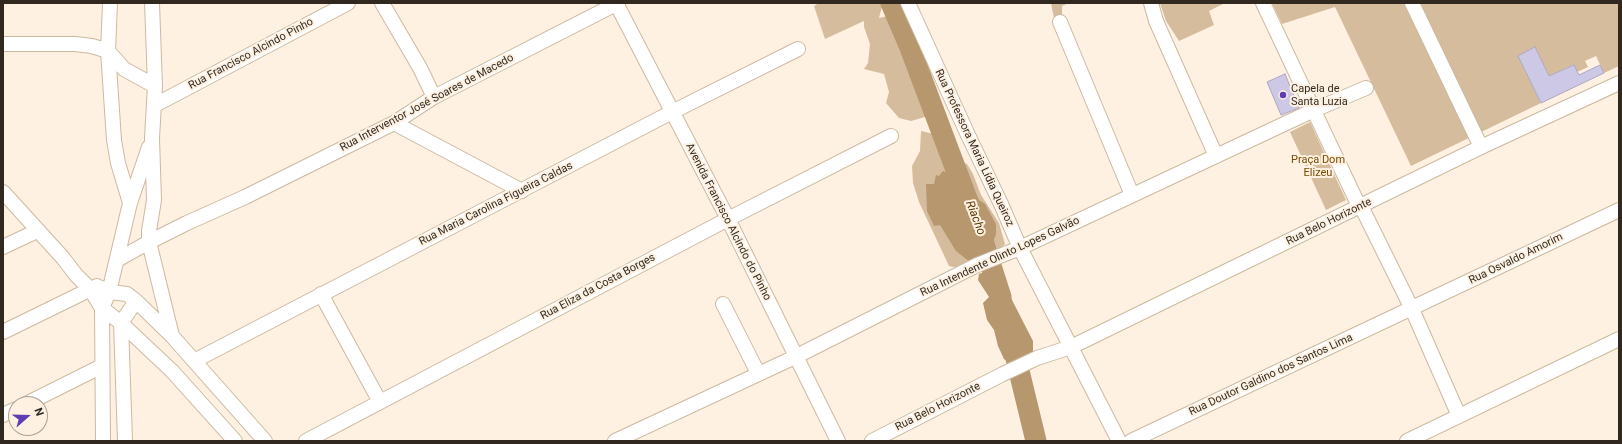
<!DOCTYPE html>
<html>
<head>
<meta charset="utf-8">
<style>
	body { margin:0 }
	#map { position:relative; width:1622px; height:444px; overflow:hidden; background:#fef1e2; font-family:Roboto,sans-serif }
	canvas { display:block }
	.frame { position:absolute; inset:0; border:4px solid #312920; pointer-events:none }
	.north { position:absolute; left:8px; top:396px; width:40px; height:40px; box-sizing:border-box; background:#fef1e2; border:1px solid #aca194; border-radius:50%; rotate:70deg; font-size:11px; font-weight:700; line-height:16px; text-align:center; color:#312920 }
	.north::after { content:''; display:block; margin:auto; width:14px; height:18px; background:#603cb4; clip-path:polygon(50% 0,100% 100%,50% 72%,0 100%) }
</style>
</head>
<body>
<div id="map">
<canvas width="1622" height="444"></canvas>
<div class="frame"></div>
<div class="north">N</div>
</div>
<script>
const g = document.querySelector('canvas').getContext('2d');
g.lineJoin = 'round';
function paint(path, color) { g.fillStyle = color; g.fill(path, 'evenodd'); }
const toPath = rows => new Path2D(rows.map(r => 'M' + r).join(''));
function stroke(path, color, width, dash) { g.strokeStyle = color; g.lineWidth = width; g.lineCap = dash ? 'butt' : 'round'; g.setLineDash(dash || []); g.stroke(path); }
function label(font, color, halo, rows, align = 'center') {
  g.font = font + ' Roboto,sans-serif'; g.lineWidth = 4; g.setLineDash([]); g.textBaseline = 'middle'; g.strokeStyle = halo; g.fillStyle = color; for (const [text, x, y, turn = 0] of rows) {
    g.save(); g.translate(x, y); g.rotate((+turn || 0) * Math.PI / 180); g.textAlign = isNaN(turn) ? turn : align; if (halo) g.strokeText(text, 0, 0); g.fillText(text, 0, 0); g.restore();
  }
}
paint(toPath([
	[819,3,881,3,882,6,879,18,901,13,942,106,925,117,911,121,899,118,886,103,889,92,884,74,864,69,868,63,870,44,864,27,864,21,825,39,814,6],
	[1051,3,1069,3,1062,6,1062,17,1054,18],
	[1160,3,1225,3,1209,11,1214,25,1179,41,1166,21],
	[1272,3,1619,3,1619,66,1604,73,1596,56,1585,61,1588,67,1577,72,1573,65,1549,76,1535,47,1518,56,1541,103,1411,166,1335,7,1282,24],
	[1310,122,1346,200,1326,210,1290,132],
	[921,131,934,134,943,153,967,164,973,174,981,195,999,223,1005,244,997,252,962,269,949,266,919,202,913,183,912,166,920,151]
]), '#d5bc9d');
paint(toPath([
	[943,171,956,176,969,190,971,196,976,194,979,200,985,204,996,224,996,234,992,245,981,255,970,262,956,251,940,225,934,226,927,211,926,184,934,184,936,175,939,176],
	[995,270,1002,277,1013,302,1033,341,1033,352,1011,364,1004,359,998,346,994,330,987,320,983,303,989,297,978,280,979,274,987,271]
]), '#b6976e');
stroke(toPath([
	[891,3,909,45,984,244,1001,297],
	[1013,346,1036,441]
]), '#b6976e', 21);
const building = toPath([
	[1535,47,1549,76,1574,65,1579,75,1600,65,1604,73,1541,103,1518,56,1535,47],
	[1285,74,1299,108,1281,115,1267,82,1285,74]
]);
paint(building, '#cdc8e6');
stroke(building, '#aba7c3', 1);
const minor = toPath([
	[152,3,155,86,152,138,154,200,149,231,149,242,172,336],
	[382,3,420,68,434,97],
	[616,3,728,219,838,441],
	[908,3,968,135,1001,204,1020,248,1119,441],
	[1151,3,1156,21,1216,156],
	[1263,3,1357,202,1361,206,1412,309,1459,416],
	[1412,3,1481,147],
	[1060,22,1132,195],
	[3,44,75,44,92,46,108,51,124,69,155,86],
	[155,105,348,3],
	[394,123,522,191],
	[3,192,63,258,76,275,90,289,102,308,121,323,172,371,235,441],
	[130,203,149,147],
	[3,247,37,231],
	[117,260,149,242,187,223,245,197,394,123,434,97,618,3],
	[102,288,109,292,127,294,136,301,172,336,265,441],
	[321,294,380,402],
	[723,304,758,373],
	[3,332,97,286],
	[194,361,672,112,798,49],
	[26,404,102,366],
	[3,415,16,409],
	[103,441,102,308,109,292,130,203,118,163,114,140,108,51,110,3],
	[125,441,121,323,136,301],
	[306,441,728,219,891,136],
	[615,441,795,357,977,265,1020,248,1314,110,1366,88],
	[872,441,1003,374,1037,358,1071,347,1481,147,1619,83],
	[1131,441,1619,210],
	[1407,441,1619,339]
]);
stroke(minor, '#cdb99f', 16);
stroke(minor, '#fff', 14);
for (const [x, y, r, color] of [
	[1283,95,4,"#603cb4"]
]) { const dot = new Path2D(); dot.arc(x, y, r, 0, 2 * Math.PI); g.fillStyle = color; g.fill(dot); stroke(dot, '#fef1e2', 1.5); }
label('11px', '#312920', '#fef1e2', [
	["Rua Francisco Alcindo Pinho",251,54,-28],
	["Rua Interventor José Soares de Macedo",427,103,-28],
	["Rua Professora Maria Lídia Queiroz",974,148,65],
	["Rua Maria Carolina Figueira Caldas",496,204,-27],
	["Avenida Francisco Alcindo do Pinho",728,222,63],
	["Rua Belo Horizonte",1329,222,-26],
	["Rua Intendente Olinto Lopes Galvão",1000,257,-25],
	["Rua Osvaldo Amorim",1516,259,-26],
	["Rua Eliza da Costa Borges",598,287,-28],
	["Rua Doutor Galdino dos Santos Lima",1271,375,-25],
	["Rua Belo Horizonte",938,407,-27]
]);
label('11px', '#312920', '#fef1e2', [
	["Capela de",1291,89],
	["Santa Luzia",1291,102]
], 'left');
label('11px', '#754c00', '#fef1e2', [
	["Praça Dom",1318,160],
	["Elizeu",1318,173]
]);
label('italic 12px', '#5a3b06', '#fef1e2', [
	["Riacho",975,218,69]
]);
</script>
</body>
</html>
